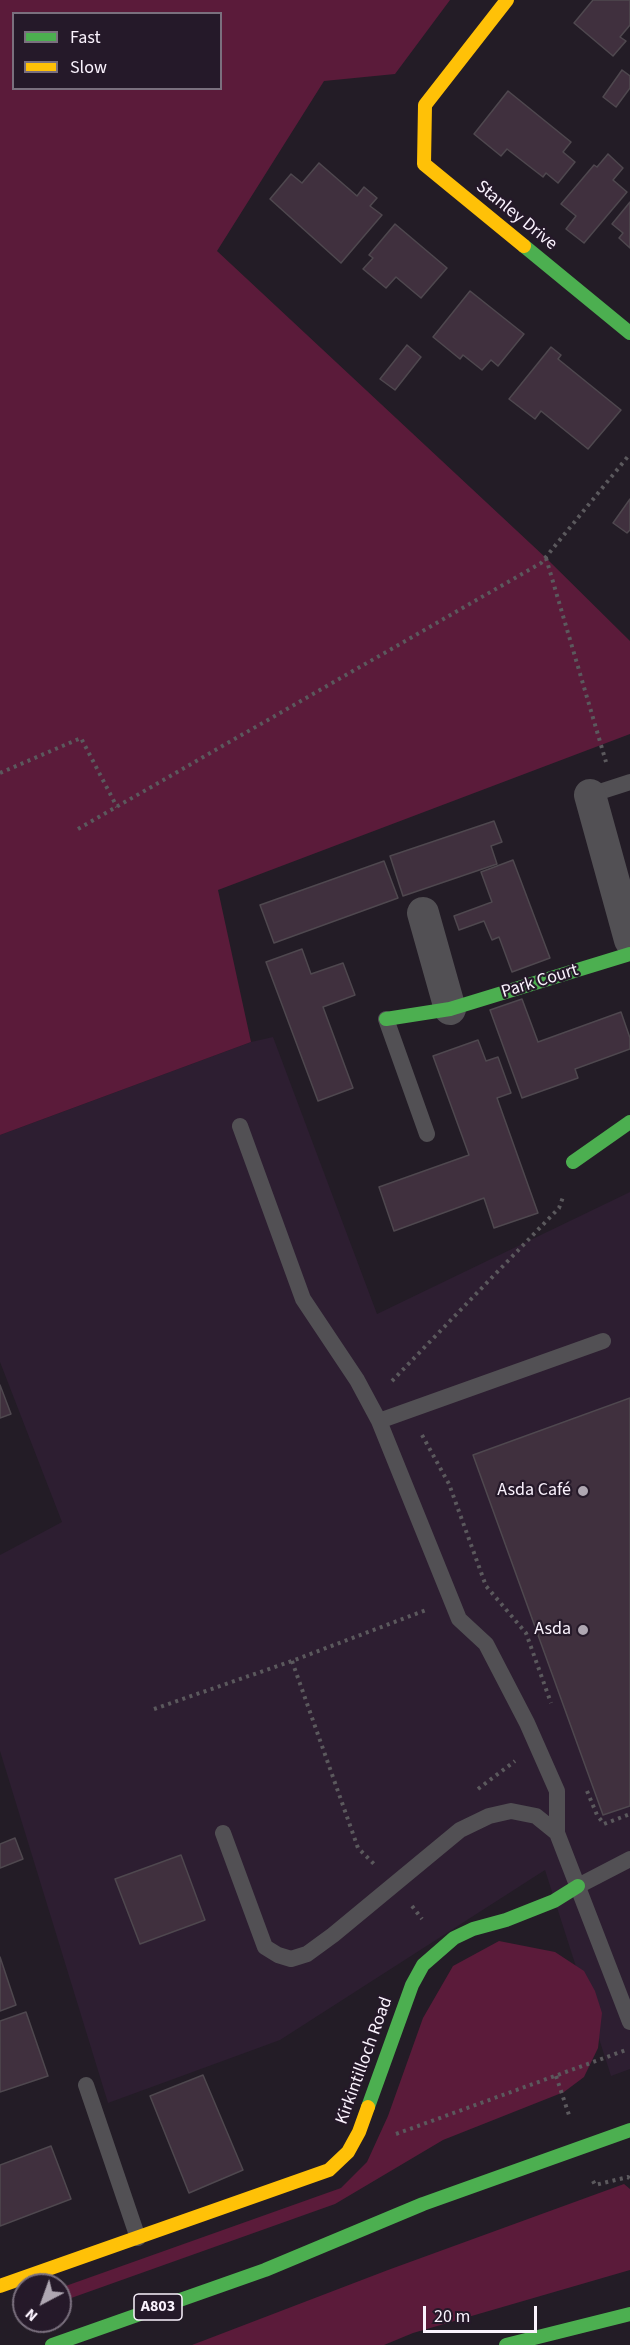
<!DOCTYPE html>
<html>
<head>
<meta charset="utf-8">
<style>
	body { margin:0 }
	#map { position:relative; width:630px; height:2345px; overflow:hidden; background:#231c26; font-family:"Source Sans 3",sans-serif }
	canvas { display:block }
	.legend { position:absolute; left:12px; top:12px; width:210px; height:78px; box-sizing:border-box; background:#251929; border:2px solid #7a707e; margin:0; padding:8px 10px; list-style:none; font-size:18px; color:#faf2fd }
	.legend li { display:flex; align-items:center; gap:12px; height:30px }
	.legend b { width:30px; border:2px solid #7a707e }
	.north { position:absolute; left:12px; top:2273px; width:60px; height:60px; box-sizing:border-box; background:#251929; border:2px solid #7a707e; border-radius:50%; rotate:221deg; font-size:16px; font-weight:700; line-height:24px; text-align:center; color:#faf2fd }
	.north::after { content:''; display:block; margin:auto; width:21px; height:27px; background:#afa7b2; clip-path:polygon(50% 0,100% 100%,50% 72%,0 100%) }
	.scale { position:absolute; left:423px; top:2306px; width:114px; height:27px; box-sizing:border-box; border:3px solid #faf2fd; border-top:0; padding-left:8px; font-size:18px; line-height:21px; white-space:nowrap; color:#faf2fd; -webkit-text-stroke:4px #251929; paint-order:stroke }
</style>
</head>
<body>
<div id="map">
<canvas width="630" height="2345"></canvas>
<ul class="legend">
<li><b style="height:8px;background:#4caf50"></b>Fast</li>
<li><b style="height:8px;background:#ffc107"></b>Slow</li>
</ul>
<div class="north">N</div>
<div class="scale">20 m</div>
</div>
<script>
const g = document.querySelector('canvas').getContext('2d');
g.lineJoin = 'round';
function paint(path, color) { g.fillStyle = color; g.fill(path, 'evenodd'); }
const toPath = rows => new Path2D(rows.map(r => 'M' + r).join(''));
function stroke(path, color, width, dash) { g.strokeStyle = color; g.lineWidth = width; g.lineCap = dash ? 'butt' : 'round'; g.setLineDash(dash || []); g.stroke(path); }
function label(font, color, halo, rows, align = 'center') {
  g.font = font + ' "Source Sans 3",sans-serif'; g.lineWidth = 4.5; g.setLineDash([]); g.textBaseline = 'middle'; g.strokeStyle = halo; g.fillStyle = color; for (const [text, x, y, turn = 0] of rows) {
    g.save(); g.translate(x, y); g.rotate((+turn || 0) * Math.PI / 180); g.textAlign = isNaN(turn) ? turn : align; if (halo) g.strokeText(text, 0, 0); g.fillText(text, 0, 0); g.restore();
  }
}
paint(toPath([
	[273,1037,377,1314,630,1192,630,2069,611,2076,545,1870,280,2040,108,2103,0,1751,0,1555,62,1522,0,1362,0,1135,251,1042]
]), '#2d1e31');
paint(toPath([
	[0,0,450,0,395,74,324,81,217,251,546,558,630,641,630,734,218,890,251,1042,0,1135],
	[14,14,220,14,220,88,14,88],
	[499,1941,555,1952,584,1971,595,1991,602,2013,598,2048,584,2077,564,2092,443,2140,335,2204,60,2302,60,2288,341,2188,367,2162,388,2116,423,2018,453,1966],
	[624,2184,630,2189,630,2270,413,2333,384,2345,192,2345,388,2270]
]), '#5b1b3a');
const building = toPath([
	[593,0,630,0,630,25,620,37,626,41,613,56,574,23,593,0],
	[622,70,630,76,630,88,616,107,603,97,622,70],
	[508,91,571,142,563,152,575,162,558,183,546,173,543,177,507,149,501,156,474,134,508,91],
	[608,154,623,168,613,180,627,192,584,243,566,229,576,216,561,204,594,165,597,167,608,154],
	[319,163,357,196,364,187,377,198,370,206,382,215,341,263,270,199,291,174,302,183,319,163],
	[630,202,630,248,619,238,623,233,612,224,630,202],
	[395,224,447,268,421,298,396,277,386,288,363,269,373,258,369,255,395,224],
	[470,291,524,334,498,366,491,360,482,370,463,355,460,359,433,337,470,291],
	[407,345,421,357,395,390,380,379,407,345],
	[551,347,561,355,558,359,621,410,588,449,541,411,535,419,509,399,551,347],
	[630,499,630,530,627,533,613,523,630,499],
	[494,821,502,842,491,846,497,864,403,896,390,856,494,821],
	[513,860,550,958,512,972,499,937,492,940,484,921,459,930,454,916,492,902,481,872,513,860],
	[384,861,398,898,274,943,260,905,384,861],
	[302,949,311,974,343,963,355,995,323,1007,353,1088,318,1101,266,962,302,949],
	[522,999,538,1042,621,1012,630,1038,630,1049,575,1069,578,1078,522,1098,490,1010,522,999],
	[478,1040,486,1061,498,1057,511,1093,497,1098,538,1213,494,1228,484,1198,394,1231,379,1187,469,1155,433,1056,478,1040],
	[0,1385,11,1414,0,1418,0,1385],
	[630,1398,630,1806,603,1815,473,1455,630,1398],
	[15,1838,23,1859,0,1868,0,1844,15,1838],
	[181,1855,205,1920,140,1944,115,1879,181,1855],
	[0,1957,16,2005,0,2011,0,1957],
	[26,2012,48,2076,0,2092,0,2021,26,2012],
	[203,2075,243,2170,189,2193,150,2096,203,2075],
	[51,2146,71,2199,0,2226,0,2165,51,2146]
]);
paint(building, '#40303e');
stroke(building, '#4f484f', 1.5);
stroke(toPath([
	[546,558,606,762],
	[0,773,81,738,117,807],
	[78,829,541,563,630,454],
	[392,1381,559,1208,563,1197],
	[422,1435,449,1484,486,1586,526,1633,551,1703],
	[292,1661,358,1848,375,1865],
	[154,1709,292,1661,426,1610],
	[478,1789,515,1761],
	[587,1791,597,1815,604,1824,630,1814],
	[412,1906,422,1919],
	[556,2076,569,2115],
	[396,2134,626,2050],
	[593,2181,595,2185,628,2177,630,2179]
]), '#5b595d', 4, [3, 4.5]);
stroke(toPath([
	[590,795,630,782],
	[386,1019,427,1134],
	[240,1126,303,1299,357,1380,379,1421,459,1619,486,1644,527,1723,557,1791,557,1833,630,2022],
	[379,1421,603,1341],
	[223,1833,265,1947,278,1955,291,1959,307,1954,333,1935,460,1830,489,1816,511,1811,536,1816,557,1833],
	[578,1886,630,1859],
	[86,2085,138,2238]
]), '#525054', 16);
stroke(toPath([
	[590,795,630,940],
	[423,913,450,1009]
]), '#525054', 32);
stroke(toPath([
	[524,246,630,333],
	[386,1019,450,1009,630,954],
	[573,1162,630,1122],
	[368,2107,412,1985,423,1965,454,1938,473,1929,506,1920,554,1901,578,1886],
	[52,2345,265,2270,423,2204,630,2130],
	[506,2345,630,2314]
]), '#4caf50', 14);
stroke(toPath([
	[507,0,425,105,424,164,524,246],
	[0,2286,329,2170,348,2152,359,2132,368,2107]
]), '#ffc107', 14);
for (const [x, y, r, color] of [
	[583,1491,6,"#afa7b2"],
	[583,1630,6,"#afa7b2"]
]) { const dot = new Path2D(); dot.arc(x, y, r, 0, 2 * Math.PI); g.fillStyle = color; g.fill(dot); stroke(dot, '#251929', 2); }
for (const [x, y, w] of [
	[158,2307,48]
]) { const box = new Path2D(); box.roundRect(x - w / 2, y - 13, w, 26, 4.5); g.fillStyle = '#251929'; g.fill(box); stroke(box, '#faf2fd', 1.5); }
label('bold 16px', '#faf2fd', null, [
	["A803",158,2307]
]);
label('18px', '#faf2fd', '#251929', [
	["Stanley Drive",516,216,39],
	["Park Court",540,982,-17],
	["Kirkintilloch Road",365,2061,-70]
]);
label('18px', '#faf2fd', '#251929', [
	["Asda Café",571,1491],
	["Asda",571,1630]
], 'right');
</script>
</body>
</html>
